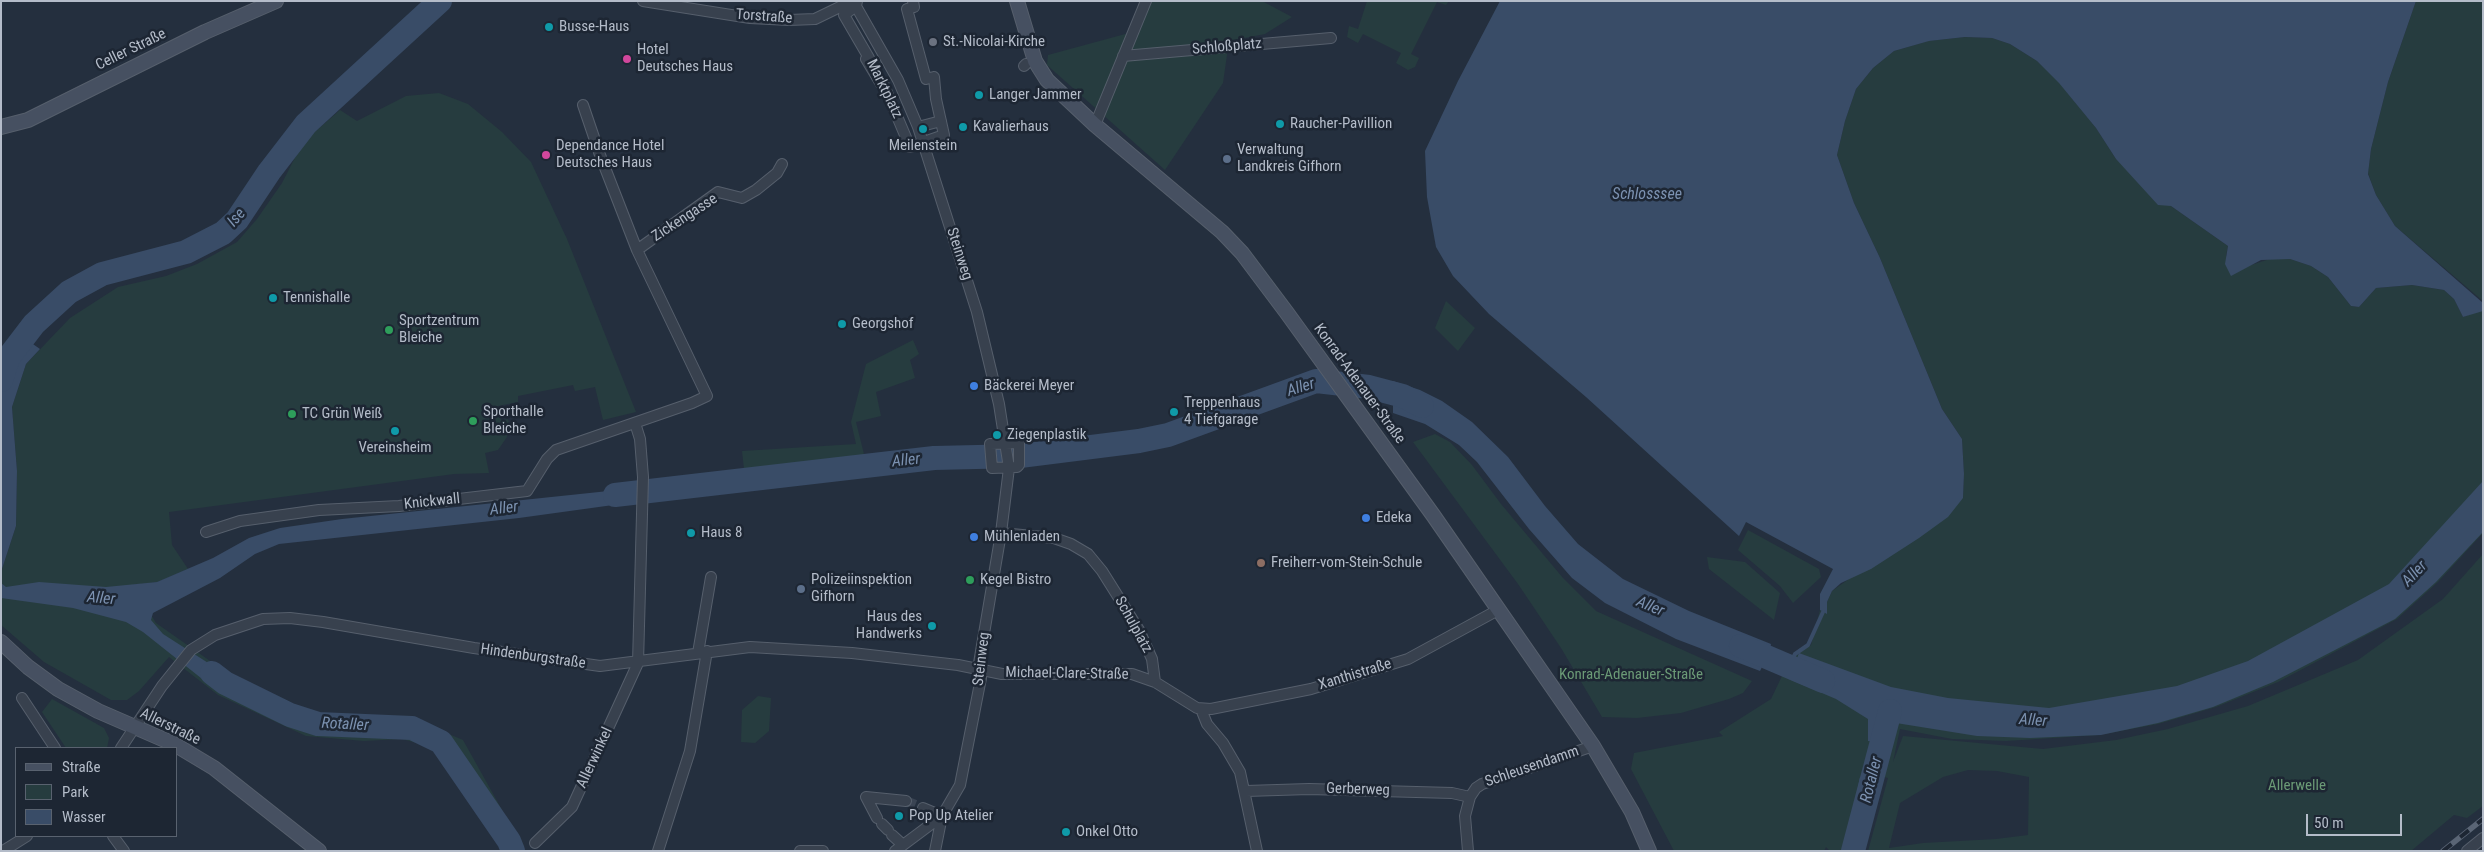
<!DOCTYPE html>
<html>
<head>
<meta charset="utf-8">
<style>
	body { margin:0 }
	#map { position:relative; width:2484px; height:852px; overflow:hidden; background:#242f3e; font-family:"Roboto Condensed",sans-serif }
	canvas { display:block }
	.frame { position:absolute; inset:0; border:2px solid #b4bcc9; pointer-events:none }
	.legend { position:absolute; left:15px; top:747px; width:162px; height:90px; box-sizing:border-box; background:#1d2633; border:1px solid #59626f; margin:0; padding:6px 9px; list-style:none; font-size:15px; color:#b4bcc9 }
	.legend li { display:flex; align-items:center; gap:10px; height:25px }
	.legend b { width:25px; border:1px solid #59626f }
	.scale { position:absolute; left:2306px; top:814px; width:96px; height:22px; box-sizing:border-box; border:2px solid #b4bcc9; border-top:0; padding-left:6px; font-size:15px; line-height:18px; white-space:nowrap; color:#b4bcc9; -webkit-text-stroke:4px #1d2633; paint-order:stroke }
</style>
</head>
<body>
<div id="map">
<canvas width="2484" height="852"></canvas>
<div class="frame"></div>
<ul class="legend">
<li><b style="height:6px;background:#465061"></b>Straße</li>
<li><b style="height:14px;background:#263c3f"></b>Park</li>
<li><b style="height:14px;background:#394c67"></b>Wasser</li>
</ul>
<div class="scale">50 m</div>
</div>
<script>
const g = document.querySelector('canvas').getContext('2d');
g.lineJoin = 'round';
function paint(path, color) { g.fillStyle = color; g.fill(path, 'evenodd'); }
const toPath = rows => new Path2D(rows.map(r => 'M' + r).join(''));
function stroke(path, color, width, dash) { g.strokeStyle = color; g.lineWidth = width; g.lineCap = dash ? 'butt' : 'round'; g.setLineDash(dash || []); g.stroke(path); }
function label(font, color, halo, rows, align = 'center') {
  g.font = font + ' "Roboto Condensed",sans-serif'; g.lineWidth = 5; g.setLineDash([]); g.textBaseline = 'middle'; g.strokeStyle = halo; g.fillStyle = color; for (const [text, x, y, turn = 0] of rows) {
    g.save(); g.translate(x, y); g.rotate((+turn || 0) * Math.PI / 180); g.textAlign = isNaN(turn) ? turn : align; if (halo) g.strokeText(text, 0, 0); g.fillText(text, 0, 0); g.restore();
  }
}
paint(toPath([
	[1151,1,1262,1,1292,17,1265,34,1229,41,1223,83,1165,170,1047,65,1048,55,1140,30],
	[1367,1,1449,1,1446,5,1437,2,1411,54,1419,58,1415,67,1408,70,1396,63,1401,53,1363,34,1358,43,1347,37,1349,26,1358,29],
	[2416,1,2483,1,2483,301,2395,226,2376,195,2368,173,2371,149,2388,82],
	[1965,37,1992,38,2010,44,2037,61,2059,82,2096,128,2116,159,2171,206,2228,246,2226,256,2251,265,2273,258,2290,259,2311,266,2328,277,2351,306,2359,307,2376,288,2412,285,2444,290,2454,299,2463,317,2483,309,2483,533,2438,582,2397,619,2278,682,2216,707,2158,724,2099,735,2006,741,1952,739,1900,729,1893,762,1903,736,2043,749,2116,740,2168,729,2248,706,2358,660,2443,599,2483,554,2483,806,2467,818,2454,815,2411,851,1868,851,1888,778,1880,776,1862,851,1830,851,1826,847,1824,851,1674,851,1631,769,1634,753,1723,736,1719,732,1771,699,1791,657,1811,645,1820,610,1827,613,1827,602,1832,591,1963,498,1964,474,1962,439,1942,409,1880,258,1854,203,1837,155,1845,121,1856,89,1873,68,1894,51,1928,41],
	[1968,770,1997,771,2029,777,2028,835,1996,839,1923,843,1889,848,1900,803,1943,777],
	[439,93,468,104,502,132,531,162,567,239,636,412,603,420,595,387,575,391,573,385,518,396,518,402,498,406,501,420,508,419,510,429,506,430,507,437,498,450,485,453,489,473,454,474,169,512,172,545,188,569,158,582,133,585,156,623,223,670,286,703,319,717,404,720,430,726,463,740,525,851,502,851,449,764,431,747,402,739,364,741,306,736,218,695,169,657,139,691,127,700,111,700,44,662,1,625,1,572,16,526,17,471,12,407,26,364,70,318,118,287,166,276,197,264,237,242,257,219,282,183,303,142,340,110,357,121,406,96],
	[1446,301,1475,328,1458,351,1435,328],
	[913,340,919,354,910,360,915,378,876,392,881,416,856,422,865,458,744,469,742,451,856,444,851,422,866,364],
	[1435,434,1450,442,1472,465,1501,504,1563,578,1596,611,1752,681,1743,693,1729,699,1681,713,1637,718,1602,717,1561,648,1518,584,1413,442],
	[1748,530,1819,569,1821,577,1793,603,1780,586,1738,550],
	[1707,557,1745,562,1780,593,1774,620,1709,569],
	[758,696,771,698,769,731,755,743,741,742,742,710],
	[52,699,104,728,109,738,107,748,66,748,42,712]
]), '#263c3f');
paint(toPath([
	[1500,1,2416,1,2388,82,2371,149,2368,174,2376,195,2395,226,2483,303,2483,311,2463,317,2454,299,2444,290,2412,285,2376,288,2359,307,2351,306,2328,277,2311,266,2290,259,2261,260,2231,276,2225,264,2228,246,2171,206,2158,205,2116,159,2096,128,2059,83,2037,61,2010,44,1992,38,1965,37,1929,41,1894,51,1873,68,1856,89,1845,121,1837,155,1854,203,1880,258,1942,409,1962,439,1964,474,1963,498,1948,517,1919,538,1871,569,1841,583,1832,591,1827,602,1827,614,1820,610,1820,594,1833,569,1746,522,1739,536,1586,397,1489,314,1453,276,1436,247,1427,197,1425,151,1458,81],
	[20,335,40,349,26,364,12,407,17,471,16,526,1,572,1,357],
	[1393,381,1420,390,1442,401,1472,422,1508,457,1545,506,1578,544,1623,579,1689,611,1771,644,1770,649,1774,651,1767,669,1762,667,1760,671,1676,639,1605,603,1572,578,1529,529,1477,462,1459,445,1425,424,1393,413],
	[2483,481,2483,532,2436,582,2395,619,2273,682,2213,707,2158,723,2101,735,2030,738,1977,736,1896,723,1889,743,1868,741,1868,719,1836,699,1789,679,1799,653,1891,687,1948,698,2049,708,2177,686,2248,661,2389,584],
	[637,488,635,502,519,518,279,544,255,554,220,578,153,613,151,620,163,634,216,668,243,682,237,698,211,686,143,632,126,622,73,608,1,598,1,583,6,587,39,582,106,587,157,582,213,558,249,538,280,528,342,519],
	[1860,777,1880,781,1861,851,1845,851]
]), '#394c67');
stroke(toPath([
	[1789,666,1795,654,1808,645,1823,612]
]), '#394c67', 4);
stroke(toPath([
	[1,380,8,358,34,324,69,292,102,274,186,252,223,233,237,220,269,172,306,124,440,1],
	[615,495,934,458,1020,456,1139,441,1168,435,1316,381,1369,387,1403,396,1422,406],
	[1741,646,1823,681],
	[212,673,225,683,290,715,318,724,412,728,441,742,509,841,513,851],
	[1853,851,1890,711]
]), '#394c67', 24);
stroke(toPath([
	[906,801,923,808]
]), '#3a4453', 10, [10, 5]);
const street = toPath([
	[643,1,750,18,789,20,815,19,852,1],
	[853,1,898,80,918,127,977,312,999,404,1009,468,1001,533,978,669,981,678,960,785,942,816,895,851],
	[857,1,856,6,844,15,869,58,866,59,881,84,883,83,910,147,944,135,936,99,934,77,926,79,907,9,914,7,913,1],
	[1123,56,1331,38],
	[1024,66,1026,64],
	[1095,125,1146,1],
	[918,127,941,121],
	[637,250,718,192,742,198,756,190,777,173,782,164],
	[1019,443,1019,465,1017,467,992,468,990,444,1019,443],
	[206,532,240,521,319,510,399,506,527,491,547,459,556,450,692,403,707,396,637,250,600,155,583,105],
	[1001,533,1054,538,1071,544,1088,554,1102,571,1139,630,1152,659,1155,682],
	[698,653,711,577],
	[22,698,55,748],
	[1201,709,1207,724,1223,743,1240,772,1257,851],
	[121,748,162,686,191,650,215,635,263,619,290,618,323,622,474,648,600,666,750,647,852,653,958,665,1002,674,1132,674,1155,682,1197,708,1211,709,1311,689,1408,659,1498,610],
	[1246,791,1309,789,1452,793,1470,797],
	[923,808,942,816,935,851],
	[877,818,866,797,906,801],
	[882,824,888,830],
	[892,835,903,845],
	[113,836,124,851],
	[535,843,572,807,638,663,643,477,640,439,635,423],
	[3,851,27,836],
	[658,851,690,751,707,651],
	[800,851,823,851],
	[1468,851,1465,816,1470,797,1476,788,1482,784,1593,746],
	[2467,851,2483,838]
]);
const secondary = toPath([
	[1017,1,1035,61,1047,80,1095,125,1222,232,1242,253,1287,313,1433,515,1593,746,1632,812,1649,851],
	[1,127,28,120,205,32,276,1],
	[1,642,28,667,58,689,98,711,174,744,214,768,319,851]
]);
stroke(street, '#565f6c', 12);
stroke(secondary, '#565f6c', 16);
stroke(street, '#38414e', 10);
stroke(secondary, '#465061', 14);
const rail = toPath([
	[2443,851,2483,819]
]);
stroke(rail, '#5a6575', 5.5);
stroke(rail, '#1d2633', 4, [11]);
for (const [x, y, r, color] of [
	[549,27,5,"#0f9aa8"],
	[933,42,5,"#6b7280"],
	[627,59,5,"#d1479c"],
	[979,95,5,"#0f9aa8"],
	[1280,124,5,"#0f9aa8"],
	[963,127,5,"#0f9aa8"],
	[923,129,5,"#0f9aa8"],
	[546,155,5,"#d1479c"],
	[1227,159,5,"#5c6f8a"],
	[273,298,5,"#0f9aa8"],
	[842,324,5,"#0f9aa8"],
	[389,330,5,"#2e9e5b"],
	[974,386,5,"#3f7fe0"],
	[1174,412,5,"#0f9aa8"],
	[292,414,5,"#2e9e5b"],
	[473,421,5,"#2e9e5b"],
	[395,431,5,"#0f9aa8"],
	[997,435,5,"#0f9aa8"],
	[1366,518,5,"#3f7fe0"],
	[691,533,5,"#0f9aa8"],
	[974,537,5,"#3f7fe0"],
	[1261,563,5,"#8d6e63"],
	[970,580,5,"#2e9e5b"],
	[801,589,5,"#5c6f8a"],
	[932,626,5,"#0f9aa8"],
	[899,816,5,"#0f9aa8"],
	[1066,832,5,"#0f9aa8"]
]) { const dot = new Path2D(); dot.arc(x, y, r, 0, 2 * Math.PI); g.fillStyle = color; g.fill(dot); stroke(dot, '#1d2633', 2); }
label('15px', '#b4bcc9', '#1d2633', [
	["Torstraße",764,17,4],
	["Schloßplatz",1227,47,-5],
	["Celler Straße",131,50,-26],
	["Marktplatz",884,89,64],
	["Zickengasse",685,218,-33],
	["Steinweg",959,254,72],
	["Konrad-Adenauer-Straße",1359,384,54],
	["Knickwall",432,502,-6],
	["Schulplatz",1133,625,61],
	["Hindenburgstraße",533,657,8],
	["Steinweg",982,659,-83],
	["Michael-Clare-Straße",1067,674,1],
	["Xanthistraße",1355,675,-17],
	["Allerstraße",170,727,26],
	["Allerwinkel",595,758,-65],
	["Schleusendamm",1532,767,-19],
	["Gerberweg",1358,790,2]
]);
label('15px', '#b4bcc9', '#1d2633', [
	["Busse-Haus",559,27],
	["St.-Nicolai-Kirche",943,42],
	["Hotel",637,50],
	["Deutsches Haus",637,67],
	["Langer Jammer",989,95],
	["Raucher-Pavillion",1290,124],
	["Kavalierhaus",973,127],
	["Dependance Hotel",556,146],
	["Deutsches Haus",556,163],
	["Meilenstein",923,146,"center"],
	["Verwaltung",1237,150],
	["Landkreis Gifhorn",1237,167],
	["Tennishalle",283,298],
	["Sportzentrum",399,321],
	["Bleiche",399,338],
	["Georgshof",852,324],
	["Bäckerei Meyer",984,386],
	["Treppenhaus",1184,403],
	["4 Tiefgarage",1184,420],
	["Sporthalle",483,412],
	["Bleiche",483,429],
	["TC Grün Weiß",302,414],
	["Ziegenplastik",1007,435],
	["Vereinsheim",395,448,"center"],
	["Edeka",1376,518],
	["Haus 8",701,533],
	["Mühlenladen",984,537],
	["Freiherr-vom-Stein-Schule",1271,563],
	["Polizeiinspektion",811,580],
	["Gifhorn",811,597],
	["Kegel Bistro",980,580],
	["Haus des",922,617,"right"],
	["Handwerks",922,634,"right"],
	["Pop Up Atelier",909,816],
	["Onkel Otto",1076,832]
], 'left');
label('15px', '#6b9a76', '#1d2633', [
	["Konrad-Adenauer-Straße",1631,675],
	["Allerwelle",2297,786]
]);
label('italic 16px', '#7c92b1', '#1d2633', [
	["Schlosssee",1647,195],
	["Ise",237,218,-49],
	["Aller",1301,388,-17],
	["Aller",906,461,-6],
	["Aller",504,509,-7],
	["Aller",2415,574,-47],
	["Aller",101,599,5],
	["Aller",1650,607,23],
	["Aller",2033,721,4],
	["Rotaller",345,725,3],
	["Rotaller",1872,780,-76]
]);
</script>
</body>
</html>
